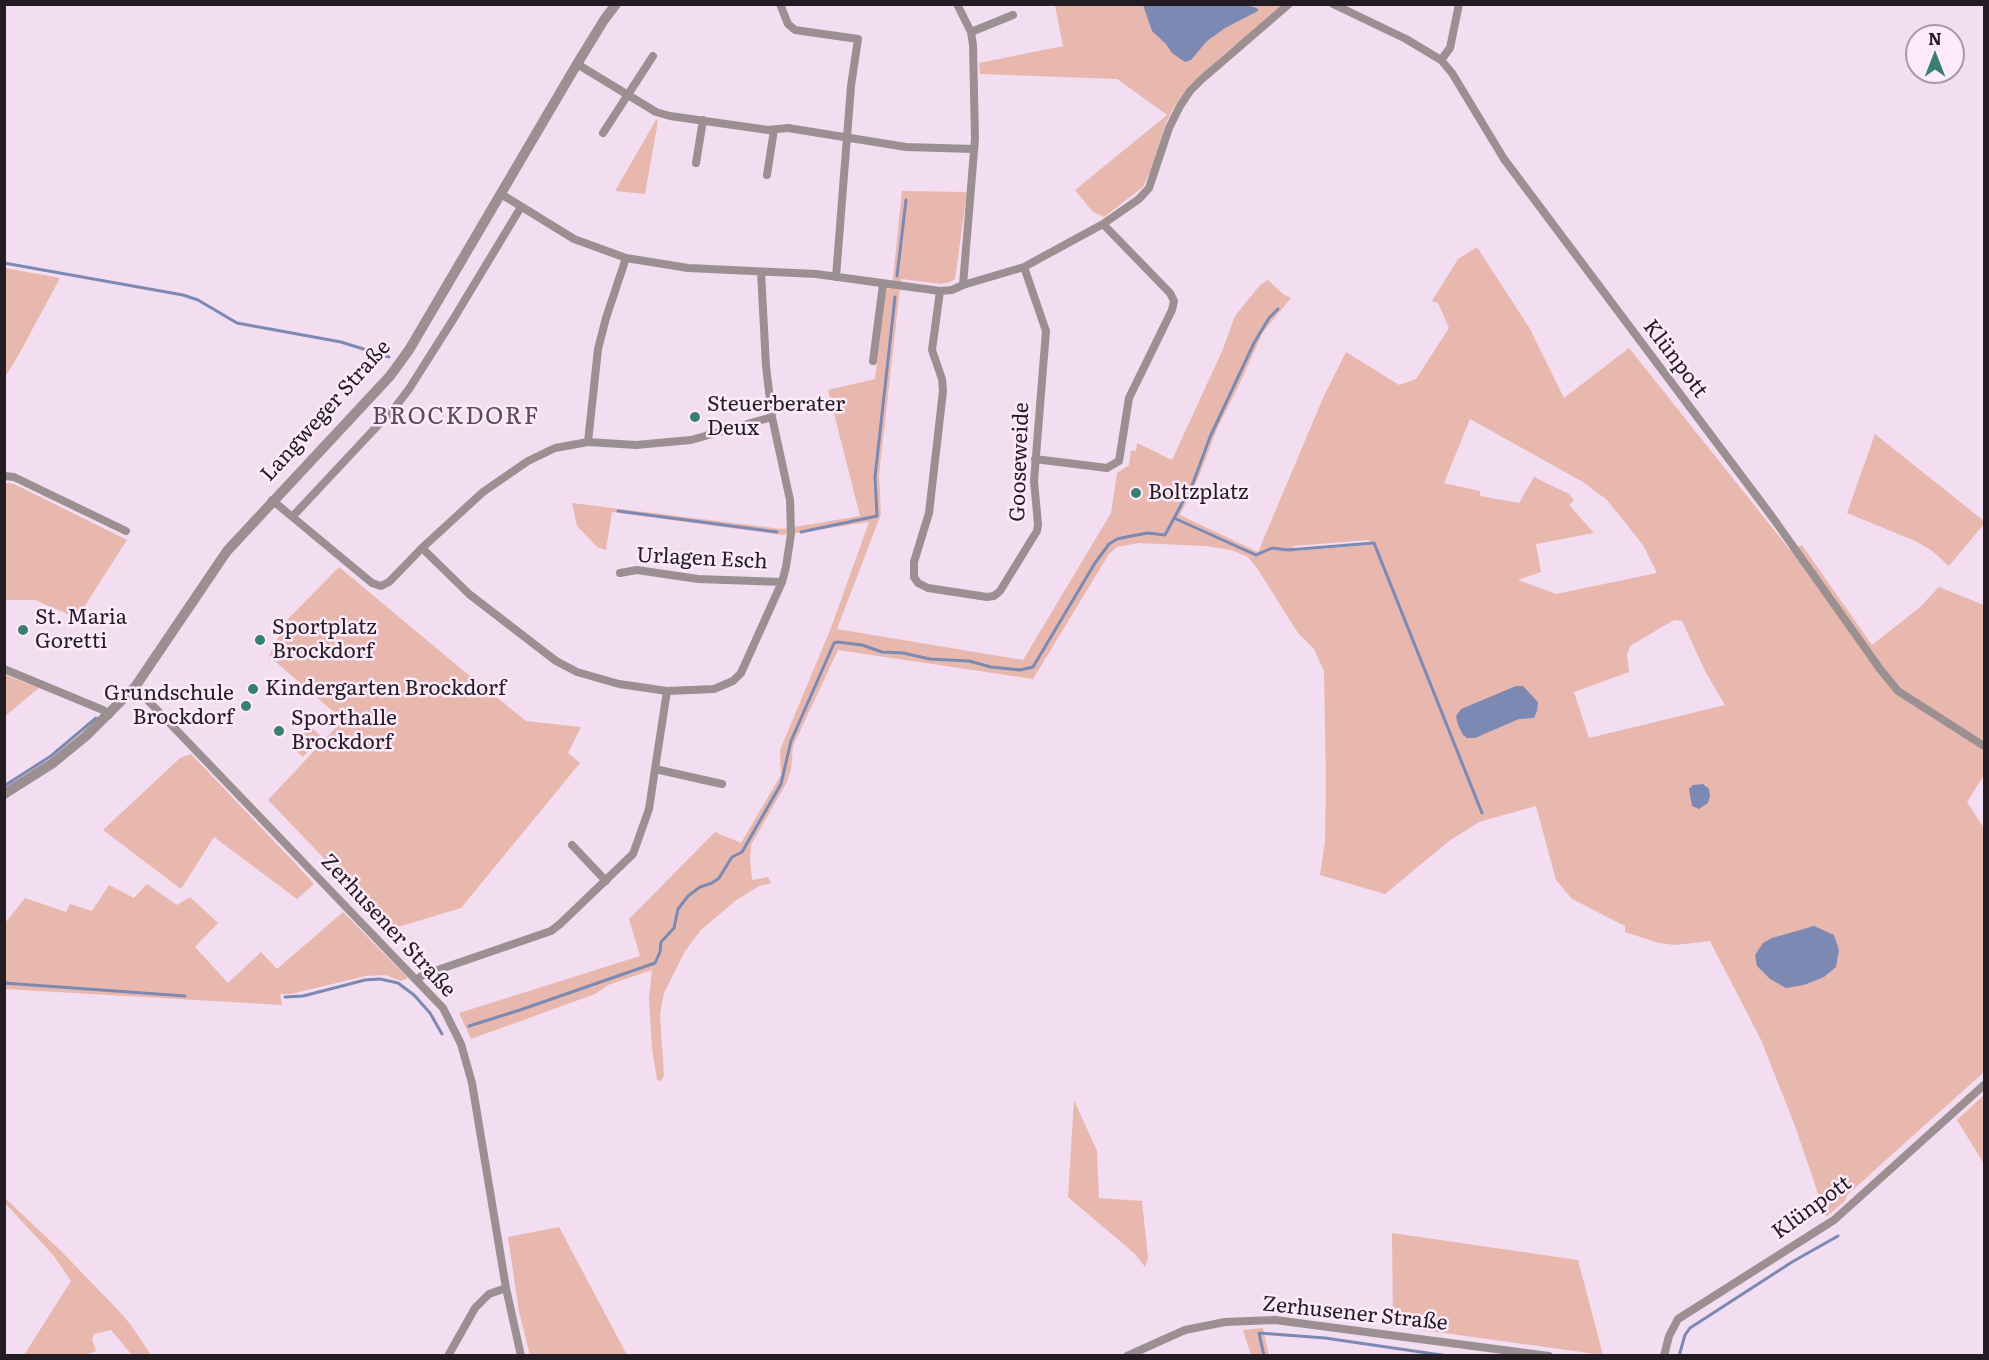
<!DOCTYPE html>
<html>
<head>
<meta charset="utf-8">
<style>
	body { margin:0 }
	#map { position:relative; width:1989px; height:1360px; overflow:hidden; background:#f3ddf0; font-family:Literata,serif }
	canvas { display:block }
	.frame { position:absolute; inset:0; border:6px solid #241c23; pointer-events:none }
	.north { position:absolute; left:1905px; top:24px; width:60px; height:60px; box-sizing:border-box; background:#fdebfb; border:2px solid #a698a5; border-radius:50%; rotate:0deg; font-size:16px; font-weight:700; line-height:24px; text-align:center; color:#241c23 }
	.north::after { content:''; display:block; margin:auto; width:21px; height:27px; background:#397e72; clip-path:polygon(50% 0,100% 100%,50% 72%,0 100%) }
</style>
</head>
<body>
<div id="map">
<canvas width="1989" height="1360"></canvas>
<div class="frame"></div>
<div class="north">N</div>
</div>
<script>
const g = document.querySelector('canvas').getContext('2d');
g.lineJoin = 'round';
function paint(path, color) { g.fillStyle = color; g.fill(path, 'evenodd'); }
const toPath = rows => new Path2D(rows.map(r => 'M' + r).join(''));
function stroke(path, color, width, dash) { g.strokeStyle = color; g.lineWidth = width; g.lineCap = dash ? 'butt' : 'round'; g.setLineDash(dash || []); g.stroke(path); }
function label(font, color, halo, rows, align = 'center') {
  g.font = font + ' Literata,serif'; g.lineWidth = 5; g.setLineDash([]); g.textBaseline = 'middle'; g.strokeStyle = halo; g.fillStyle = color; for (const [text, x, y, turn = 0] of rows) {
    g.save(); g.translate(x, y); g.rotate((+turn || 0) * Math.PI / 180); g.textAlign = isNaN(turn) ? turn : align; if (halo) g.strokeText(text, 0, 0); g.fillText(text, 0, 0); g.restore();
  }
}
paint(toPath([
	[1055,5,1281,5,1270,18,1230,49,1187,88,1174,107,1165,125,1153,166,1143,187,1104,217,1093,212,1075,190,1167,115,1117,79,980,74,979,63,1063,46],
	[656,120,658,121,645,194,615,191],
	[902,191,967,192,955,279,950,282,941,284,901,279,879,475,881,514,837,629,1023,660,1111,513,1117,473,1129,465,1131,450,1136,451,1137,443,1172,460,1223,349,1235,316,1260,285,1268,280,1283,294,1291,298,1263,332,1240,383,1217,429,1199,476,1180,515,1258,552,1323,398,1346,352,1399,385,1416,379,1449,328,1438,303,1432,301,1458,259,1477,247,1530,329,1564,398,1629,348,1790,550,1802,545,1872,645,1919,608,1939,587,1984,605,1984,775,1967,802,1984,828,1984,1072,1847,1195,1845,1201,1826,1217,1795,1126,1761,1040,1710,941,1675,945,1659,943,1625,932,1625,926,1572,899,1556,880,1536,806,1479,822,1449,841,1385,894,1320,875,1325,841,1326,783,1324,671,1314,649,1298,633,1257,568,1248,557,1231,550,1205,546,1138,543,1117,547,1109,554,1033,679,838,650,793,746,791,769,787,782,751,845,750,858,752,880,768,877,771,883,759,886,735,901,701,930,685,951,664,993,660,1014,664,1075,661,1081,657,1080,652,1048,649,998,652,970,608,985,595,994,471,1039,459,1013,640,956,629,919,715,832,741,843,781,775,780,750,831,628,869,522,783,535,612,512,606,550,597,547,577,526,572,503,782,529,860,516,828,390,875,379,886,289,892,288],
	[1470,419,1583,482,1607,500,1643,545,1657,573,1556,594,1518,580,1541,572,1536,544,1594,533,1569,505,1574,500,1569,494,1534,477,1519,503,1480,496,1480,491,1444,483],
	[1369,540,1371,545,1292,551,1293,546],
	[1674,620,1682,621,1706,673,1725,705,1589,738,1574,692,1629,672,1627,655,1630,646],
	[5,268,60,278,18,356,5,377],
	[1875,434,1984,521,1984,524,1949,566,1931,550,1915,541,1847,513],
	[5,483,14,484,127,540,77,618,35,600,5,600],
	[339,567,459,667,526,721,581,727,568,753,580,763,461,908,388,930,386,923,268,800,343,720,269,656,287,620],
	[5,675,39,688,5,716],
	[310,726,322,737,303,757,291,746],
	[191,754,294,862,314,884,297,899,214,837,181,889,103,830,180,758],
	[147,884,177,905,190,897,218,923,195,947,228,983,261,952,277,969,343,912,408,978,401,981,385,975,366,976,291,994,280,994,282,1005,5,989,5,923,25,898,66,912,70,904,92,911,109,885,134,898],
	[1984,1095,1984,1164,1957,1120],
	[1074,1100,1097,1151,1099,1198,1142,1201,1148,1258,1145,1267,1135,1254,1068,1197],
	[5,1198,61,1251,118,1310,131,1325,151,1355,132,1355,111,1330,94,1334,92,1339,96,1351,85,1355,24,1355,71,1281,54,1256,5,1203],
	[559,1227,627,1355,530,1355,519,1312,508,1237],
	[1392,1233,1578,1260,1603,1355,1393,1326],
	[1263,1328,1269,1355,1251,1355,1243,1330]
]), '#e8b8af');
paint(toPath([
	[1143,5,1244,5,1254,7,1258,9,1258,11,1225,28,1207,41,1191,60,1185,62,1172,53,1166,44,1152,31],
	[1516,686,1523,686,1538,702,1537,711,1534,718,1519,719,1475,738,1467,738,1463,735,1458,725,1456,716,1461,709],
	[1703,784,1709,789,1710,796,1708,803,1699,809,1692,806,1689,789,1693,785],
	[1814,926,1834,935,1839,950,1836,967,1824,977,1804,985,1786,988,1770,979,1757,966,1755,955,1763,943,1772,938]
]), '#7b89b3');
stroke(toPath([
	[4,263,183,295,198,300,237,323,341,342,389,357],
	[897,276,906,200],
	[618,511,777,532],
	[1174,518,1256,555,1272,548,1288,550,1374,543,1482,813],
	[801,532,877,516,875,477,895,297],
	[4,786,51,756,96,718],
	[4,983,185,996],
	[285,997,303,996,365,980,380,979,398,983,414,995,430,1013,442,1034],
	[469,1026,520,1010,655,963,660,952,661,942,674,928,678,909,688,896,700,887,712,883,719,878,732,857,742,852,781,784,791,741,834,643,838,642,862,645,882,652,903,653,930,659,969,661,991,667,1020,670,1033,667,1095,563,1109,544,1117,539,1131,536,1148,533,1165,535,1193,483,1210,437,1254,343,1269,318,1278,309],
	[1264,1356,1259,1333,1325,1338,1448,1356],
	[1679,1356,1685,1335,1690,1328,1792,1262,1838,1236]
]), '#7b89b3', 3);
stroke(toPath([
	[780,4,788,24,795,30,858,39,851,86,836,277],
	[1333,4,1406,39,1441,60,1452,73,1504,159,1773,518,1880,669,1898,691,1984,746],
	[971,32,1013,15],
	[1441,60,1450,48,1459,4],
	[577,64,656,112,670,116,768,130,788,128,906,147,974,149],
	[603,133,653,56],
	[696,163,703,120],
	[767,175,774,130],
	[501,194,574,239,626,258,688,268,816,274,940,291,952,290,963,285,975,139,973,45,971,32,957,4],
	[1103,224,1139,199,1149,188,1169,128,1180,106,1190,91,1202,79,1289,4],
	[963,285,1024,267,1103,224,1170,293,1174,301,1172,310,1129,398,1119,461,1107,468,1035,459],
	[940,291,932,350,942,379,943,391,929,513,914,562,914,577,918,583,928,588,987,597,994,596,1000,591,1037,531,1038,524,1034,481,1046,331,1024,267],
	[873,361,883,284],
	[588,442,598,349,606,318,626,258],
	[4,476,14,477,126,531],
	[272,500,372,583,381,586,389,582,422,548,483,492,528,461,555,448,588,442,636,445,691,440,772,417],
	[293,516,396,406,409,389,454,318,521,207],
	[422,548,469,594,556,661,577,672,619,684,667,691,714,689,733,681,741,673,782,582,786,567,791,534,790,500,772,417,766,366,761,272],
	[620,573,637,570,698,579,782,582],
	[4,669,103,710,109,715],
	[135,687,443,1008,461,1044,472,1083,506,1288,521,1356],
	[667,691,655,769,722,784],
	[572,845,606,881],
	[416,980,423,975,551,931,560,924,633,854,649,809,655,769],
	[448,1356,475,1308,489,1294,506,1288],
	[1127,1356,1185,1330,1225,1322,1275,1320,1549,1356],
	[1664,1356,1669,1336,1678,1319,1834,1220,1984,1085]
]), '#9b8f92', 8);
stroke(toPath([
	[4,794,53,763,86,736,135,687,227,551,390,376,409,350,577,64,604,20,616,4]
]), '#9b8f92', 10);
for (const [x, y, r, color] of [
	[695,417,6,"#397e72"],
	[1136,493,6,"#397e72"],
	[23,630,6,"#397e72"],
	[260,640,6,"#397e72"],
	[253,689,6,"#397e72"],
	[246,706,6,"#397e72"],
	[279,731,6,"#397e72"]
]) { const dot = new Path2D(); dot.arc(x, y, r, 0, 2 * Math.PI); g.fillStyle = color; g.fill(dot); stroke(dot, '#fdebfb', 2); }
label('21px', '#241c23', '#fdebfb', [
	["Klünpott",1675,359,53],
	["Langweger Straße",326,411,-48],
	["Gooseweide",1020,462,-88],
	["Urlagen Esch",702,559,3],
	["Zerhusener Straße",388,926,47],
	["Klünpott",1812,1208,-36],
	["Zerhusener Straße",1355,1314,6]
]);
label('21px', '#241c23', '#fdebfb', [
	["Steuerberater",707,405],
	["Deux",707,429],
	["Boltzplatz",1148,493],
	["St. Maria",35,618],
	["Goretti",35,642],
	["Sportplatz",272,628],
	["Brockdorf",272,652],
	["Kindergarten Brockdorf",265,689],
	["Grundschule",234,694,"right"],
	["Brockdorf",234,718,"right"],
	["Sporthalle",291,719],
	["Brockdorf",291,743]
], 'left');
g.letterSpacing = '1.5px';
label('24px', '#5c4a5a', '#fdebfb', [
	["BROCKDORF",456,417]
]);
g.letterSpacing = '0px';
</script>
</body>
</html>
